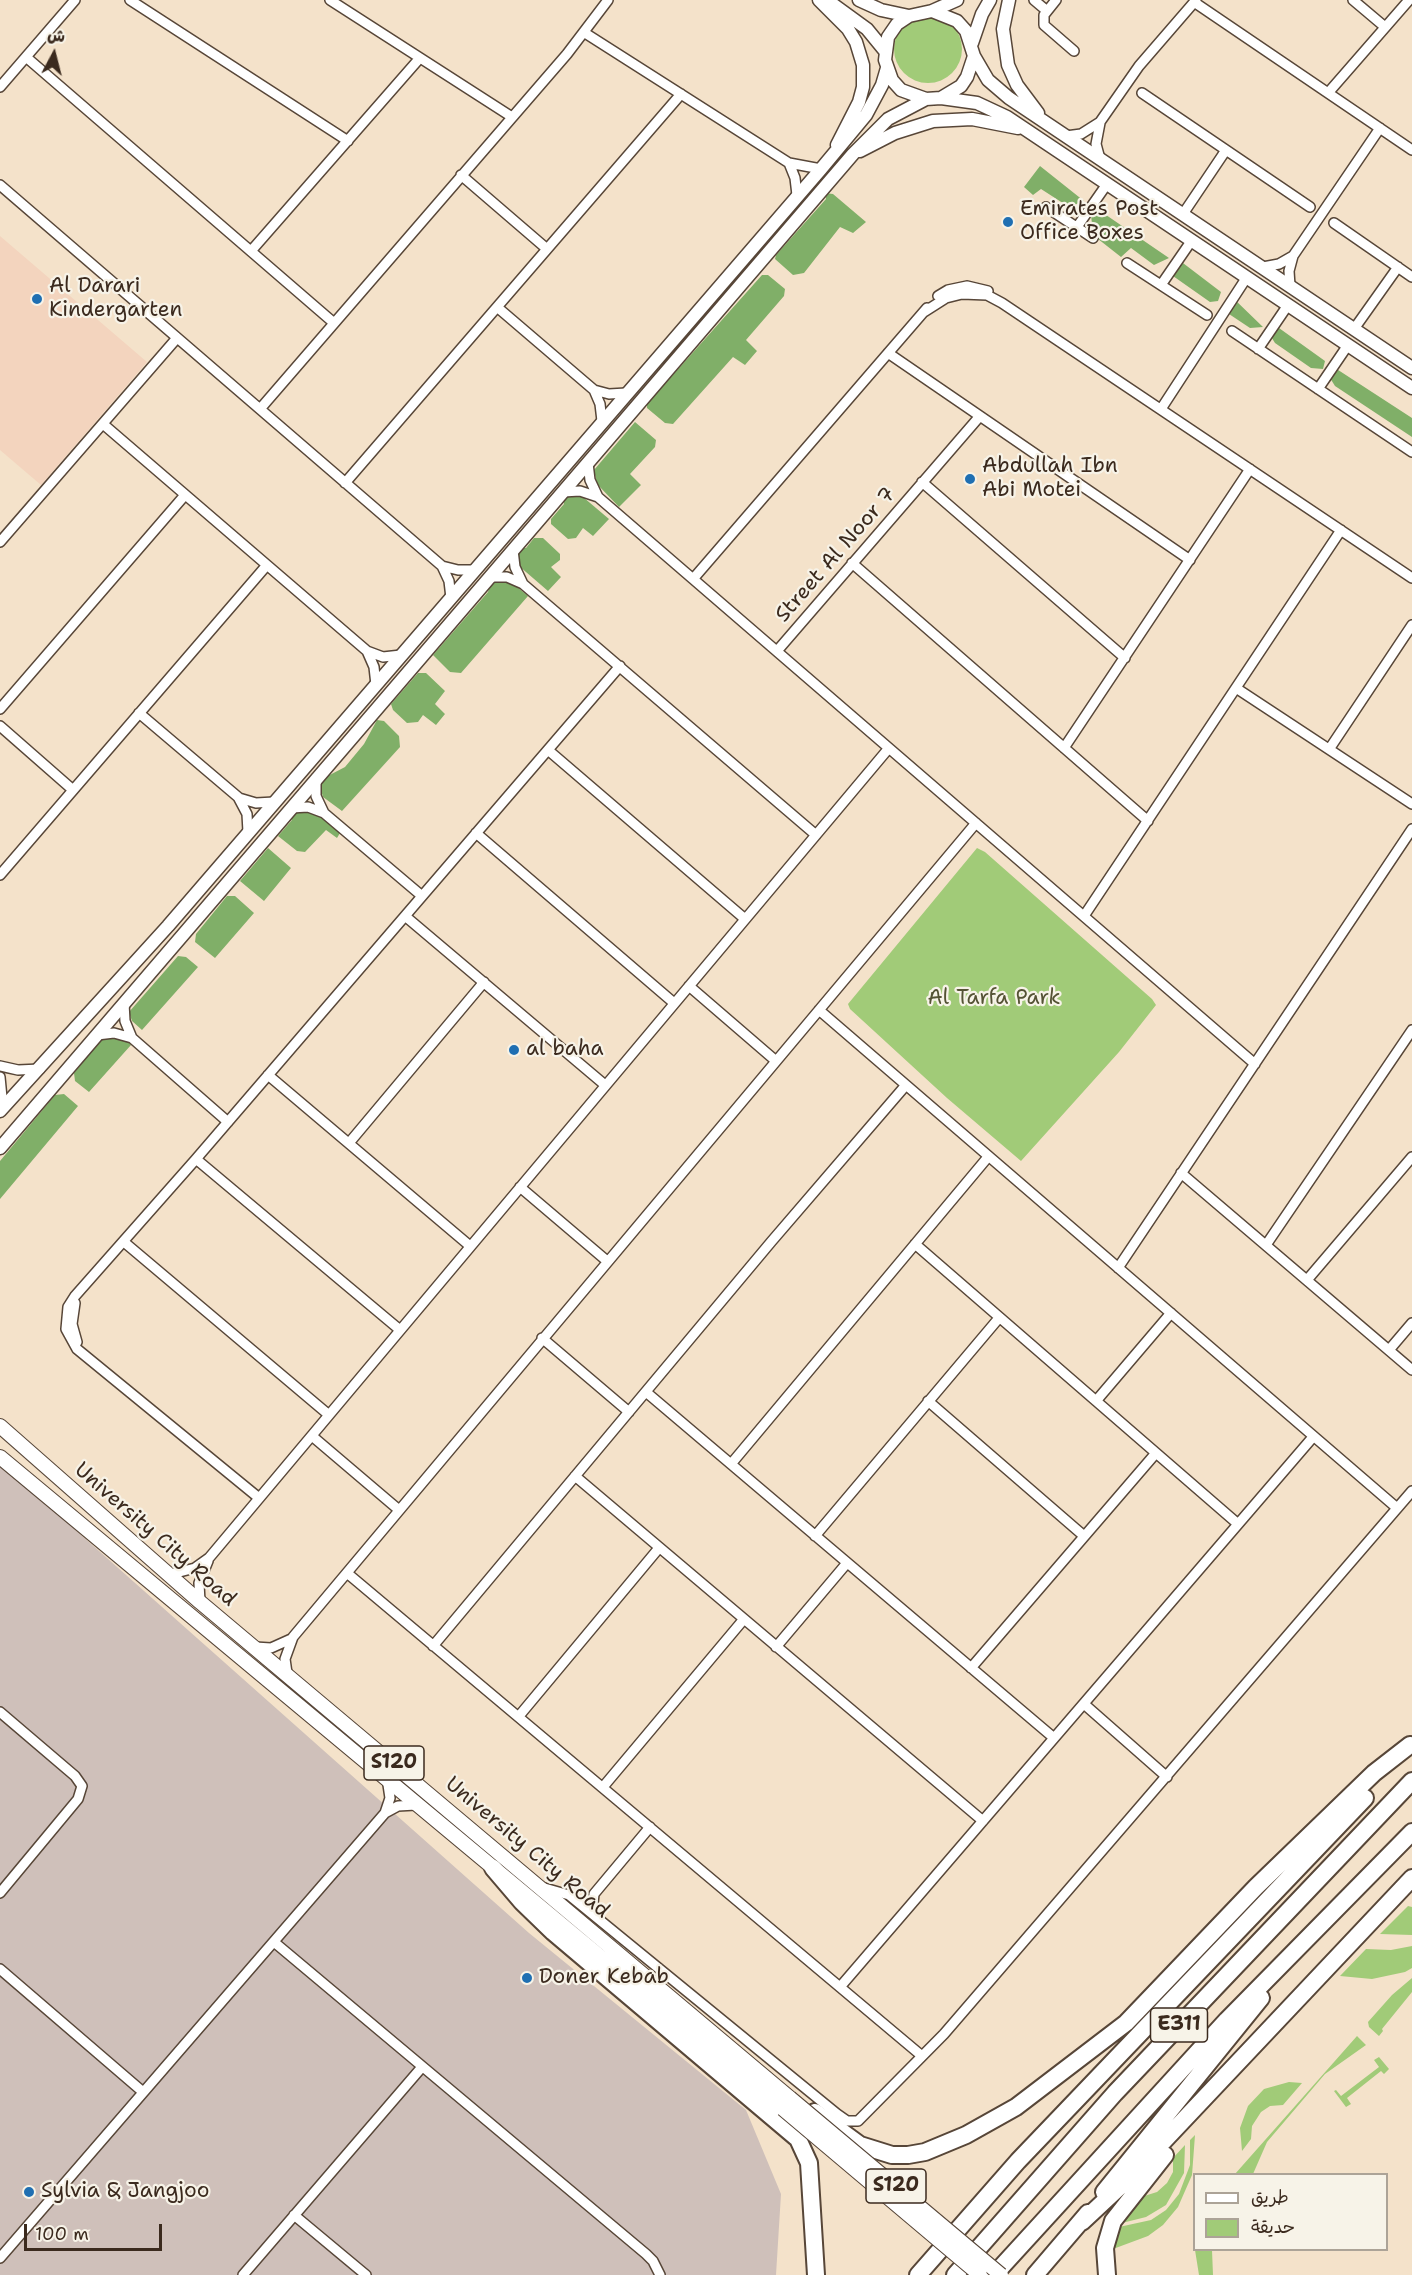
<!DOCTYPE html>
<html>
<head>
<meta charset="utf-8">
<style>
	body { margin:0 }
	#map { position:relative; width:1412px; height:2275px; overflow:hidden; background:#f4e2ca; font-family:"Shantell Sans","Playpen Sans Arabic",sans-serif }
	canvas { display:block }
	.legend { position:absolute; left:1193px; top:2173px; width:195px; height:78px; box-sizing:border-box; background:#f7f3e8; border:2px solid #aca397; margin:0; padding:8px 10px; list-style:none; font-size:18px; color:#3b2a1e }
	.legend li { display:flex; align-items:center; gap:12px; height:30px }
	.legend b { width:30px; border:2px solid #aca397 }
	.north { position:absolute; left:24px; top:24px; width:60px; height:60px; -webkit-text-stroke:4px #f7f3e8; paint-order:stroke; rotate:7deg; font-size:16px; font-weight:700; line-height:24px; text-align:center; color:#3b2a1e }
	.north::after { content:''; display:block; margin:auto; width:21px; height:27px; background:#3b2a1e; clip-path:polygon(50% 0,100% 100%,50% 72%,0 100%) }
	.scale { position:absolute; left:24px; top:2224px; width:138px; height:27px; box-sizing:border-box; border:3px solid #3b2a1e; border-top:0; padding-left:8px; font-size:18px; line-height:21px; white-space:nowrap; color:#3b2a1e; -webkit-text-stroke:4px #f7f3e8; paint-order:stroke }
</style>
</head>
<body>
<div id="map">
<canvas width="1412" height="2275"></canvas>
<ul class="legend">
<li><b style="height:8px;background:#fff"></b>طريق</li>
<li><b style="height:16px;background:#a1cb78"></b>حديقة</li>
</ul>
<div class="north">ش</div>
<div class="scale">100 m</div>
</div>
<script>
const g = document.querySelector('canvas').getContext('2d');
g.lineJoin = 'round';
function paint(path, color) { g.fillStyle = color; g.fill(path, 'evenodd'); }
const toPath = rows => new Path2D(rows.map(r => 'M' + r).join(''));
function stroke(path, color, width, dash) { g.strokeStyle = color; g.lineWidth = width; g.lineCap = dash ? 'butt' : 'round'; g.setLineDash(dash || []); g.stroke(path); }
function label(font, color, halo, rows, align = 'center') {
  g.font = font + ' "Shantell Sans",sans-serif'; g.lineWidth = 4.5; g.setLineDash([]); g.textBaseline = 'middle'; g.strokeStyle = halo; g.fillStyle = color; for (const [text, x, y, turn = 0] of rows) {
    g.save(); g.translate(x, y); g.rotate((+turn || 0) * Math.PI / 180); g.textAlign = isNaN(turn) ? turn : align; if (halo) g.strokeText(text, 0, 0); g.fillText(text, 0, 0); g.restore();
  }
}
paint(toPath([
	[0,236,147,362,41,485,0,450]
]), '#f3d4be');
paint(toPath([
	[0,1463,529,1933,746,2110,781,2194,776,2275,0,2275]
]), '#cfc0ba');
paint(toPath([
	'894 49a34 34 0 1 1 68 0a34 34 0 1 1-68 0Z',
	[977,848,985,852,1152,999,1156,1005,1119,1052,1021,1161,947,1098,850,1009,848,1004],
	[1408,1906,1412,1907,1412,1935,1380,1934],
	[1412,1946,1412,1968,1405,1972,1372,1979,1340,1976,1366,1949,1391,1950],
	[1412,1978,1412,1992,1382,2029,1383,2031,1379,2036,1369,2027,1368,2022,1392,1995],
	[1357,2036,1366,2045,1325,2074,1267,2142,1253,2174,1235,2174],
	[1379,2057,1389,2069,1384,2074,1381,2071,1347,2098,1351,2104,1346,2107,1334,2091,1336,2090,1341,2096,1379,2067,1374,2060],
	[1289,2082,1302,2083,1283,2105,1270,2106,1261,2112,1252,2126,1251,2139,1242,2151,1240,2128,1248,2106,1264,2089],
	[1195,2135,1192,2175,1178,2207,1163,2225,1148,2236,1113,2249,1119,2227,1151,2220,1166,2210,1179,2194,1190,2165,1190,2140],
	[1185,2145,1184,2173,1166,2205,1146,2217,1122,2223,1141,2197,1157,2192,1167,2183,1173,2172,1173,2158],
	[1195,2250,1212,2250,1213,2275,1199,2275]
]), '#a1cb78');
paint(toPath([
	[1040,166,1084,201,1069,207,1041,189,1033,195,1024,187],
	[825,193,833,194,866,222,853,233,840,227,804,273,793,275,775,259,776,255,826,199],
	[1090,204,1169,258,1154,265,1131,248,1121,257,1093,235],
	[1179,260,1221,292,1218,301,1210,302,1173,276,1169,266],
	[762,275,768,275,785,289,784,296,746,340,757,351,745,365,733,357,673,424,665,423,647,408,647,404],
	[1232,297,1263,327,1250,328,1226,312],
	[1272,323,1325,361,1323,369,1311,368,1275,343,1270,335],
	[1332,366,1412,418,1412,437,1335,386,1330,378],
	[635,422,656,440,655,447,630,474,641,485,619,507,597,484,594,470],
	[572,495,583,497,609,519,593,536,583,528,576,538,568,539,551,524,551,519,564,504,563,499],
	[534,538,543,538,560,554,560,560,551,567,561,577,548,591,519,566,518,558,520,548,526,548],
	[499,580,510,581,528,596,461,673,450,672,433,655,488,592,490,584],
	[418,673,426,673,445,691,435,704,445,714,436,725,423,715,418,722,407,723,393,710,391,704],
	[377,720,384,721,399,736,400,747,342,811,323,797,320,787,322,779,345,767,364,744],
	[293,811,314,811,340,833,337,838,326,830,305,852,297,851,278,836,292,820,290,816],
	[268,848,291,868,264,901,240,881],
	[227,896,235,896,254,913,215,958,195,942,196,934],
	[178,956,186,957,198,967,142,1030,132,1021,129,1012],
	[125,1037,131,1045,89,1092,75,1081,74,1073,97,1045,99,1038],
	[64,1094,78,1106,0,1199,0,1161,55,1095]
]), '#80af68');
const street = toPath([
	[130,0,348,141],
	[330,0,512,117],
	[1034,0,1047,11],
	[1056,0,1044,15,1044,25,1074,51],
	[1353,0,1385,27],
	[1194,2,1412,150],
	[585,33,789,163,821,169],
	[26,57,334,323],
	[0,87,75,0],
	[1142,93,1310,207],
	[1328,93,1409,0],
	[1100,123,1096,144,1100,159],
	[1066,136,1081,134,1100,122,1139,66,1196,0],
	[789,163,795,178,797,195],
	[461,175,547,249],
	[0,185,442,566,449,581,451,598],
	[1046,207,1093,238],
	[1183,214,1226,150],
	[1334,223,1412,277],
	[1077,227,1107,184],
	[251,251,419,59],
	[1127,263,1207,315],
	[1263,267,1279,264,1293,256],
	[1161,285,1192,240],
	[1290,286,1289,271,1293,256,1380,128],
	[938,296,948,290,967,286,988,291],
	[497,307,594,390,600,404,602,421],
	[924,312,946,298,962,294,987,295,1002,303,1412,578],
	[1354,329,1398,267],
	[1232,331,1412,452],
	[1258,349,1288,305],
	[888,353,1190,560],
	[1318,389,1348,345],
	[594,390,609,394,626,393],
	[260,409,567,54,608,0],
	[1161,409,1247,277],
	[103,424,367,651,383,657,401,655],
	[588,463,590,480,598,497],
	[922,482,1125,658],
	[345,483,681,94],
	[563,492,580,491,598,497,1255,1064],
	[0,542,177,338],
	[513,550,515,567,523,584],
	[852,563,1148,821],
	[442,566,458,570,474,570],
	[490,577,507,577,523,584,816,835],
	[693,579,927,308],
	[367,651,374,667,376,685],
	[777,651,980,416],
	[1236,688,1412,804],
	[0,709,185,495],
	[139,713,238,797,247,814,248,832],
	[0,726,73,790],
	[1064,748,1250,469],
	[1330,748,1412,625],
	[548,750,745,919],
	[316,778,316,796,324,813],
	[239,798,256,803,274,802],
	[291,808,308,807,324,813,422,896],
	[476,833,674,1003],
	[0,875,267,565],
	[405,916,605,1085],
	[1084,916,1341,530],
	[689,986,776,1061],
	[124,1003,125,1021,132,1038],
	[819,1010,1397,1508],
	[97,1035,114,1033,132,1038,228,1122],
	[0,1066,18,1070,40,1069],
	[268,1075,470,1246],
	[0,1077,3,1108],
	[349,1143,484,982],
	[196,1159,400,1330],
	[1181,1173,1412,1370],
	[520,1187,607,1261],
	[124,1242,329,1415],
	[915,1244,1238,1524],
	[1266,1245,1412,1030],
	[1118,1268,1412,829],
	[1307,1280,1412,1157],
	[75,1303,72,1324,77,1342],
	[542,1338,629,1412],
	[1389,1350,1412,1323],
	[646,1392,1054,1738],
	[928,1401,1084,1536],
	[1096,1401,1171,1313],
	[312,1436,399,1510],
	[731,1464,988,1157],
	[575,1476,983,1821],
	[259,1498,77,1349,66,1329,68,1307,75,1296,196,1159,620,666],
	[815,1536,999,1318],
	[347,1573,922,2056],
	[168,1575,195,1568,209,1558,889,748],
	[200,1602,199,1583,208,1561],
	[433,1646,771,1242,906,1085],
	[255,1647,271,1648,291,1639],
	[776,1647,847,1563],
	[971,1668,1156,1453],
	[287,1673,285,1659,293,1637,976,823],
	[1084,1704,1167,1777],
	[0,1712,75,1776,82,1786,78,1799,0,1893],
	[519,1716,659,1548],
	[603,1787,744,1619],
	[385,1813,398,1806,416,1805],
	[541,1887,569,1895,837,2114,847,2121,858,2121,944,2034,1412,1491],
	[592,1913,594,1894,650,1827],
	[274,1942,646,2254,653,2261,660,2275],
	[0,1969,143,2092],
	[840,1987,1313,1437],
	[294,2215,366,2275],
	[0,2258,385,1813,390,1798,387,1778],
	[243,2275,422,2067]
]);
const secondary = toPath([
	[819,0,848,29,856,42,863,65,863,87,859,102,837,145],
	[827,0,867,29,885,51],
	[859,0,881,10,909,16],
	[1009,0,1003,29,1008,65,1017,85,1038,113],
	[932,11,957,21,966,31,974,56,967,77,961,86,941,98,926,99,901,90,892,80,885,60,888,37,897,24,909,16,932,11,957,0],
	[972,43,982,14,990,0],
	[974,56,988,80,1009,98,1412,368],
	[941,98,977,103,1007,117,1412,388],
	[860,151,895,133,933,121,972,119,1018,128],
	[0,1111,168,926,821,169,866,115,882,85,887,68],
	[0,1148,853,154,888,119,926,99]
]);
const primary = toPath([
	[0,1426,200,1602,790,2098],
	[0,1457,783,2109]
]);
const highway = toPath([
	[493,1868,522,1902,553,1932,798,2139,809,2163,816,2275],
	[815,2112,860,2145,892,2155,908,2155,925,2152,966,2135,1016,2107,1126,2023,1256,1887,1374,1773,1410,1745],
	[1104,2192,1261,1998],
	[1082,2222,1126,2181,1412,1878],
	[918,2275,1018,2161,1365,1798],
	[955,2275,1115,2093,1412,1781],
	[994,2275,1227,2020,1412,1832],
	[1035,2275,1088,2213],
	[1107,2275,1105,2248,1113,2221,1165,2155]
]);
stroke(street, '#574638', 12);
stroke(secondary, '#574638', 15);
stroke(primary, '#574638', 16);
stroke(highway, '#574638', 20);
stroke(street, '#fff', 9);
stroke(secondary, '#fff', 12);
stroke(primary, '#fff', 14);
stroke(highway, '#fff', 16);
const primaryBridge = toPath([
	[790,2098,1001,2275],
	[783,2109,980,2275]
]);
stroke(primaryBridge, '#574638', 16, []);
stroke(primaryBridge, '#fff', 14);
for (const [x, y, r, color] of [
	[1008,222,6,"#1f6fb2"],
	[37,299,6,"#1f6fb2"],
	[970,479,6,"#1f6fb2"],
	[514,1050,6,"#1f6fb2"],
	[527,1978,6,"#1f6fb2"],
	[29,2192,6,"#1f6fb2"]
]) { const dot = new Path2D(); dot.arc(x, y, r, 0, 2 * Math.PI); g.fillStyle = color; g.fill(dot); stroke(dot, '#f7f3e8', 2); }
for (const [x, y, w] of [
	[394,1763,60],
	[1179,2025,57],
	[896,2186,60]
]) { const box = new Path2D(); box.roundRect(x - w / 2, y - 17, w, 34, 4.5); g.fillStyle = '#f7f3e8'; g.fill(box); stroke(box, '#3b2a1e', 1.5); }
label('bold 20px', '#3b2a1e', null, [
	["S120",394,1763],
	["E311",1179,2025],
	["S120",896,2186]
]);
label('21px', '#3b2a1e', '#f7f3e8', [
	["Emirates Post",1020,210],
	["Office Boxes",1020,234],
	["Al Darari",49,287],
	["Kindergarten",49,311],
	["Abdullah Ibn",982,467],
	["Abi Motei",982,491],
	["al baha",526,1050],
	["Doner Kebab",539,1978],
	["Sylvia & Jangjoo",41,2192]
], 'left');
label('21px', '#3b2a1e', '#f7f3e8', [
	["Street Al Noor 7",836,555,-49],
	["University City Road",155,1535,41],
	["University City Road",527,1848,40]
]);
label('21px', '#545234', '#f7f3e8', [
	["Al Tarfa Park",994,999]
]);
</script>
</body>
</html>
